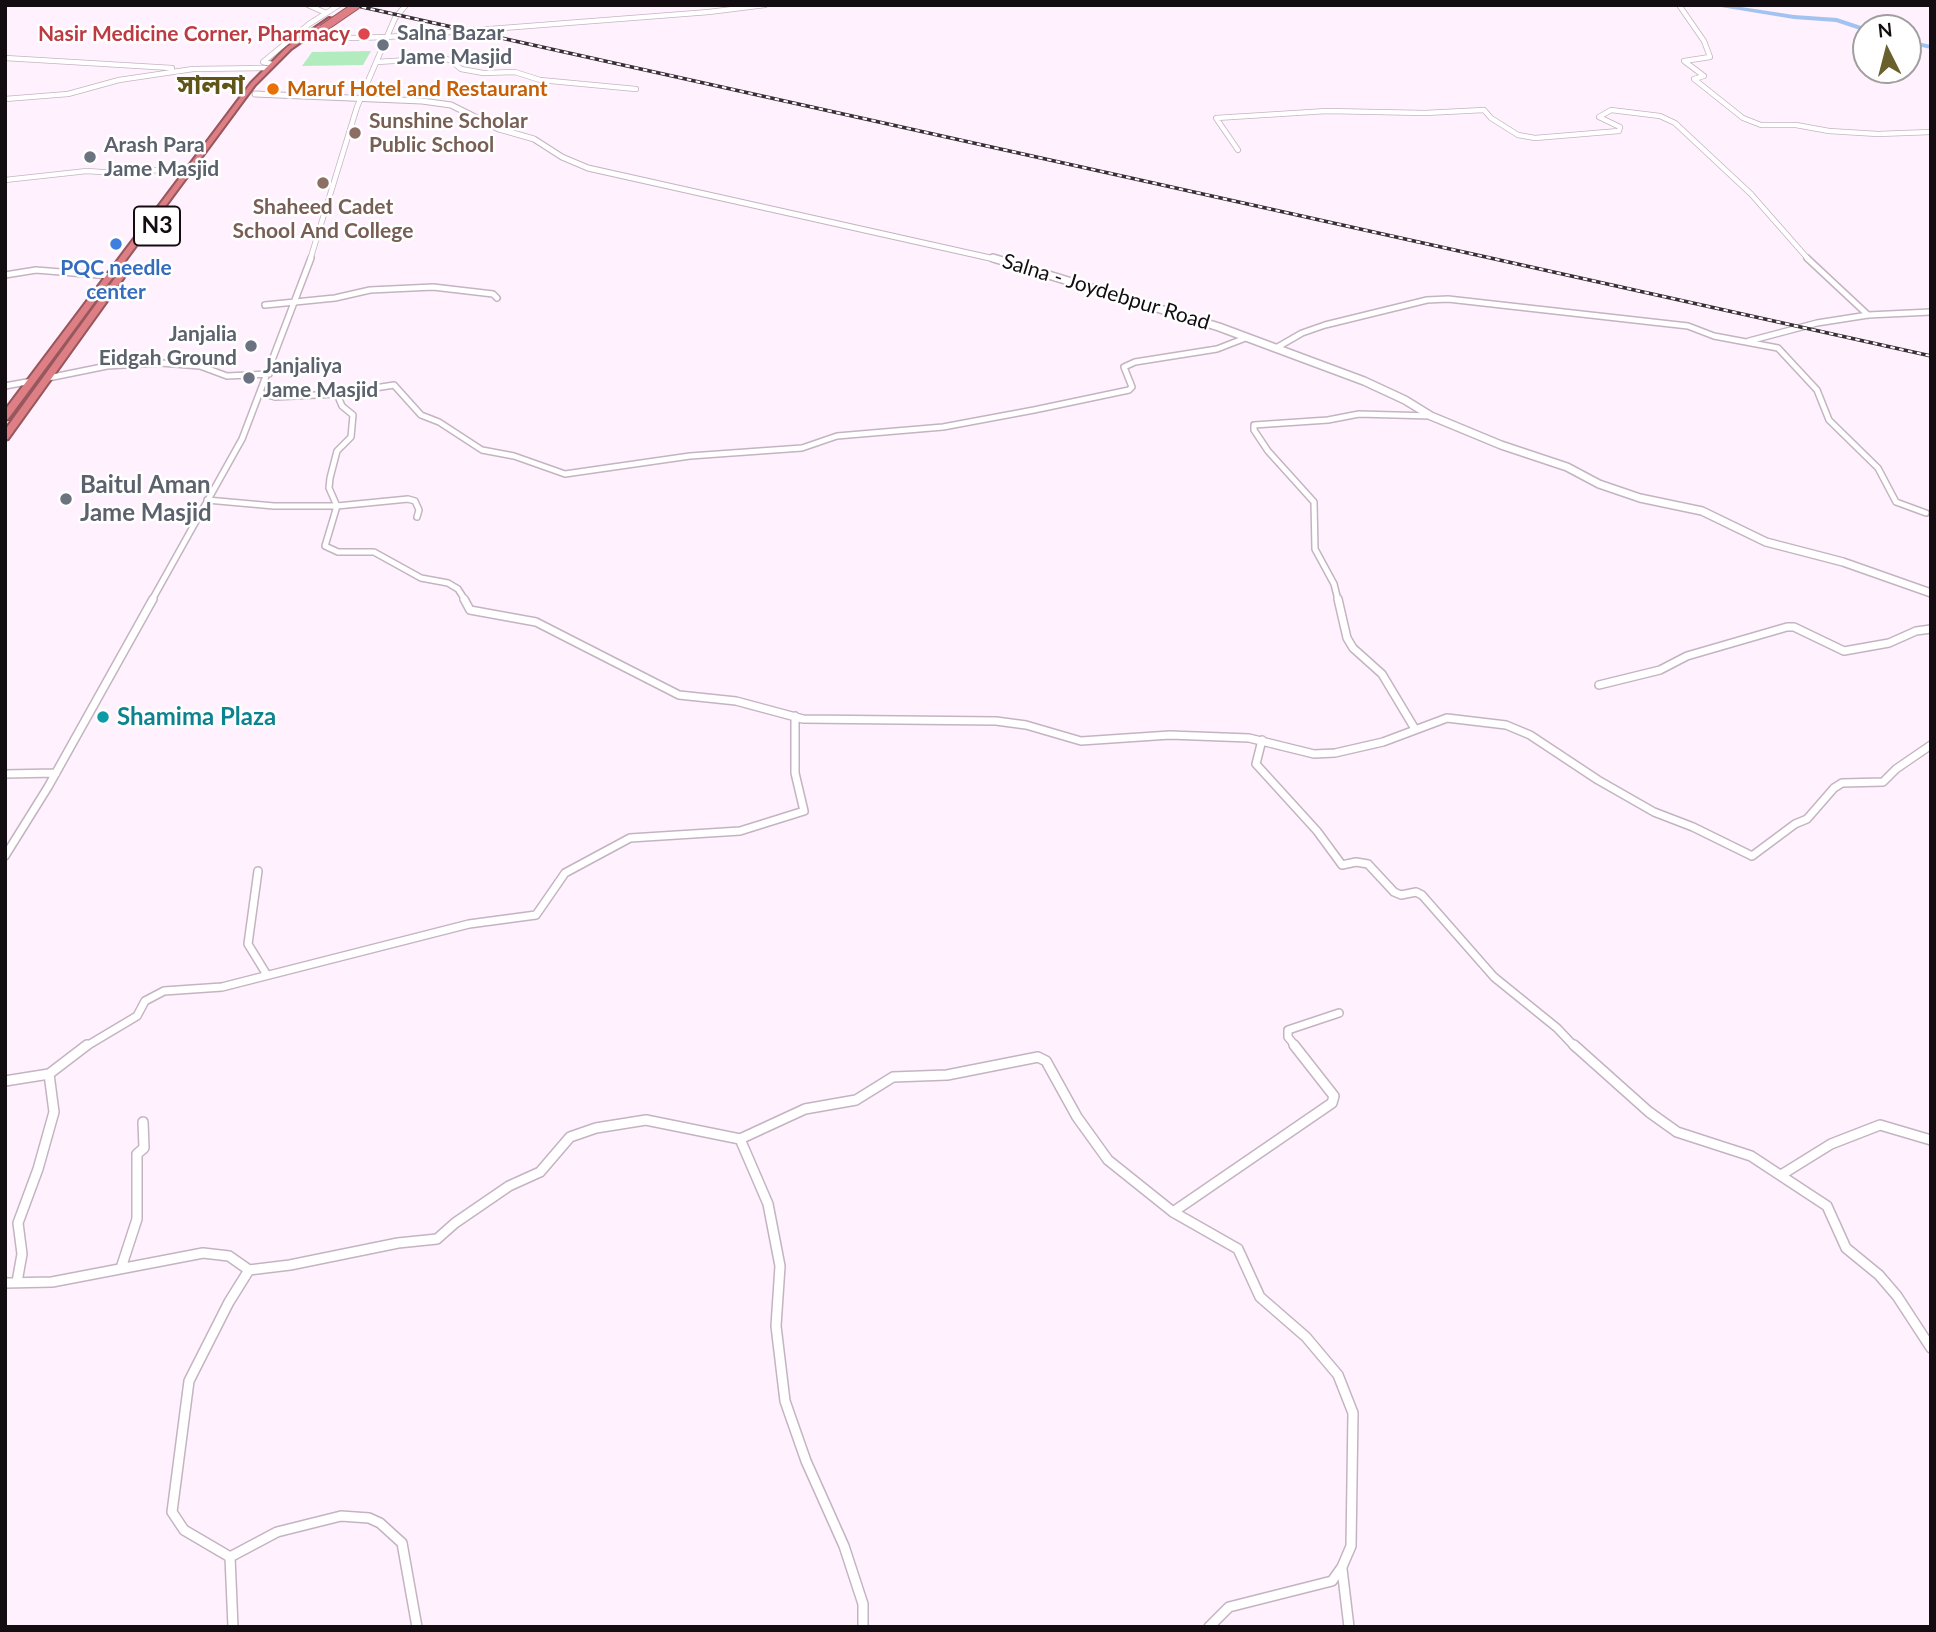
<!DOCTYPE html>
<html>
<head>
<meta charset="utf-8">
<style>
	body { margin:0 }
	#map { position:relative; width:1936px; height:1632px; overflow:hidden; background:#fff1fd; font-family:Lato,sans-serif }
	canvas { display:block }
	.frame { position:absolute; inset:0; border:7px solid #130d12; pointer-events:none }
	.north { position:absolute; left:1852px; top:14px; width:70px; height:70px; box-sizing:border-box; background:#fff; border:2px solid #a19ea0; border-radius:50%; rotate:354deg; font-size:19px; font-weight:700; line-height:28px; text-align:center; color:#130d12 }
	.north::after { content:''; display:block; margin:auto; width:24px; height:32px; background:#6a602d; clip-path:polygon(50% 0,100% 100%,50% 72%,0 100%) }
</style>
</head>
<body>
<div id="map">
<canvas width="1936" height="1632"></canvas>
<div class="frame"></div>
<div class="north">N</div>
</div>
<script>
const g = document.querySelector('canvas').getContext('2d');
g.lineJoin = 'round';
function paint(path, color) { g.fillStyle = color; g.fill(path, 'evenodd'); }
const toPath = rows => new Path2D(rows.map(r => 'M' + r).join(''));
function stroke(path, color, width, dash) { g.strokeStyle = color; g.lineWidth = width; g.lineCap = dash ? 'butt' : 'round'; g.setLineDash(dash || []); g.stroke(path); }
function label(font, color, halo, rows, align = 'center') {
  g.font = font + ' Lato,"Noto Sans Bengali",sans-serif'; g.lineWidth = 5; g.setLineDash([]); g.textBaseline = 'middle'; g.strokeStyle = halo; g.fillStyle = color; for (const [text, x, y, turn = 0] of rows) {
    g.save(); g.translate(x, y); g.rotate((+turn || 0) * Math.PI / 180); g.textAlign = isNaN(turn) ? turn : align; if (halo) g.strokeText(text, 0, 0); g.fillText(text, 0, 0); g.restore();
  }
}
paint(toPath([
	[371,51,363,65,302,66,312,52]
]), '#b2ecbe');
paint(toPath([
	[1709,5,1728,5,1794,15,1837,18,1867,28,1866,32,1836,22,1794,19,1709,5],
	[1908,40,1931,45,1931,49,1908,44,1908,40]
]), '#a2c3f0');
const streetFar3 = toPath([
	[308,5,326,13],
	[1679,5,1704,41,1710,57,1684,61,1704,76,1694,79,1743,118,1761,125,1796,125,1829,131,1878,134,1931,132],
	[313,34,353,38,387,37,709,12,765,5],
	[5,58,172,68],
	[377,62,441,58,450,60,461,69,483,73,515,72,540,80,636,89],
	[272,64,263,62,309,24,339,5],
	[5,99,68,94,119,80,193,69,268,68],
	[1238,150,1216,118,1327,111,1425,113,1484,110,1491,118,1518,135,1535,138,1619,131,1620,127,1599,117,1611,110,1660,116,1675,123,1751,194,1809,260],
	[5,180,87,171,115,173,191,168],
	[310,260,357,107,395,18,406,5]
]);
const streetFar2 = toPath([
	[1807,258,1868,315],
	[5,275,36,270,110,276],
	[265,305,335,298,370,290,433,287,493,294,497,298],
	[1749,341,1817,323,1868,315,1931,312],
	[1276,348,1302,333,1325,325,1427,300,1448,299,1688,326,1714,336,1778,348,1817,390,1829,420,1878,468,1896,502,1926,513],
	[48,378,107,366,161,363,200,366,227,376,269,374],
	[5,386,32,381],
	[261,393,275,397,337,394,342,406,353,415,351,437,337,451,330,478,329,488,337,506,325,546,338,552,374,552,421,578,448,583,458,589,465,600],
	[337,394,394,385,421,415,439,422,482,450,514,456,565,474,690,456,802,448,837,436,943,427,1034,410,1129,390,1132,387,1124,367,1135,362,1217,349,1248,337],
	[207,500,274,506,337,506,408,499,415,501,419,510,417,517],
	[152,600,242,439,311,258],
	[1338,600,1334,584,1315,549,1314,502,1268,451,1254,430,1254,425,1328,420,1359,414,1431,416]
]);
const streetFar1 = toPath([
	[464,599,470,610,536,622,679,695,736,701,803,719,996,721,1026,725,1081,741,1170,735,1249,738,1314,754,1335,753,1383,742,1447,718,1506,725,1530,735,1598,780,1654,812,1693,827,1752,856,1795,824,1807,819,1834,788,1842,783,1883,782,1896,769,1931,745],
	[1338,599,1347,638,1353,648,1382,674,1415,729],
	[1599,685,1660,670,1687,656,1787,627,1794,627,1844,651,1889,643,1916,631,1931,629],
	[1262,740,1256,764,1317,831,1342,865,1356,862,1368,864,1394,892,1401,895,1416,892,1422,895,1494,977,1557,1028,1575,1047],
	[5,774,56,773],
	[5,856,48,787,153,599],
	[258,871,248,944,267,975],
	[85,1047,137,1016,145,1001,164,991,222,987,469,924,536,915,565,873,630,838,740,831,804,811,795,773,795,716],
	[1296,1047,1288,1037,1288,1030,1339,1013]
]);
const street = toPath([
	[1574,1045,1649,1112,1677,1132,1751,1156,1827,1206,1846,1248,1879,1275,1897,1296,1931,1348],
	[5,1081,49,1074],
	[740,1139,768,1204,780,1266,776,1326,785,1401,806,1461,844,1546,863,1604,863,1627],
	[1781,1175,1831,1144,1880,1125,1931,1140],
	[1173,1212,1332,1103,1334,1096,1294,1045],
	[121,1268,137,1219,137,1154,144,1148,143,1122],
	[17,1282,22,1254,18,1223,38,1169,54,1112,49,1074,87,1045],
	[5,1283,52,1282,203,1253,229,1256,249,1270,290,1265,398,1243,437,1239,455,1223,509,1186,540,1172,570,1137,596,1128,646,1120,740,1139,805,1109,856,1100,893,1077,947,1075,1038,1057,1046,1061,1077,1117,1108,1160,1173,1212,1238,1249,1260,1297,1306,1337,1338,1375,1353,1413,1351,1546,1342,1567,1332,1581,1229,1607,1209,1627],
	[230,1557,277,1532,341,1516,369,1518,380,1523,402,1543,417,1627],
	[1342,1569,1349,1627],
	[233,1627,230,1557,184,1530,172,1512,189,1381,229,1302,249,1270]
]);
const secondaryFar1 = toPath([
	[255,94,422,101,451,105,499,129,534,139,562,157,588,168,999,260]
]);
const secondary = toPath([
	[993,258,1219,327,1364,381,1405,400,1431,416,1501,445,1567,467,1599,484,1640,498,1702,511,1766,542,1843,562,1931,593]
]);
const highway = toPath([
	[329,18,334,19,291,49,255,85,8,419,5,420,5,410,251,83,287,47,329,18],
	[123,267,130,269,8,439,5,440,5,430,123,267]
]);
stroke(streetFar3, '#c4b4c2', 6);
stroke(streetFar2, '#c4b4c2', 8);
stroke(streetFar1, '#c4b4c2', 10);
stroke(street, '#c4b4c2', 12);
stroke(secondaryFar1, '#c4b4c2', 7);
stroke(secondary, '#c4b4c2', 10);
stroke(highway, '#96575d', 4);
stroke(streetFar3, '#fff', 4.5);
stroke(streetFar2, '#fff', 5);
stroke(streetFar1, '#fff', 7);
stroke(street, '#fff', 9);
stroke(secondaryFar1, '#fff', 5);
stroke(secondary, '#fff', 7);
paint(highway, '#dd7f85');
const rail = toPath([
	[353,5,1931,356]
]);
stroke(rail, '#372f35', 3.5);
stroke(rail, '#fff', 2, [4.5]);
const highwayBridge = toPath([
	[322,29,357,5]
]);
stroke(highwayBridge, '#96575d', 9, []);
stroke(highwayBridge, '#dd7f85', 7);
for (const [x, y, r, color] of [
	[364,34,7,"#e0444e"],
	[383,45,7,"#6b7280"],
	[273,89,7,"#e8710a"],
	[355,133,7,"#8d6e63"],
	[90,157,7,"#6b7280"],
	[323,183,7,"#8d6e63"],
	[116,244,7,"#3f7fe0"],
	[251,346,7,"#6b7280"],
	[249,378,7,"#6b7280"],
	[66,499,7,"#6b7280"],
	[103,717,7,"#0f9aa8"]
]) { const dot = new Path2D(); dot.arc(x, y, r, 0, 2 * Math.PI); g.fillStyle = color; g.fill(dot); stroke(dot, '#fff', 2.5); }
label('bold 21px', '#5b616d', '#fff', [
	["Salna Bazar",397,33],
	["Jame Masjid",397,57],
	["Arash Para",104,145],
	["Jame Masjid",104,169],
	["Janjalia",237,334,"right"],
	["Eidgah Ground",237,358,"right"],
	["Janjaliya",263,366],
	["Jame Masjid",263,390]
], 'left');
label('bold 21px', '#be3a42', '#fff', [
	["Nasir Medicine Corner, Pharmacy",350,34]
], 'right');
label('bold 21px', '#c56008', '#fff', [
	["Maruf Hotel and Restaurant",287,89]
], 'left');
label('bold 21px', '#785e54', '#fff', [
	["Sunshine Scholar",369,121],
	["Public School",369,145],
	["Shaheed Cadet",323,207,"center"],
	["School And College",323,231,"center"]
], 'left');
label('bold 21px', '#366cbe', '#fff', [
	["PQC needle",116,268],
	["center",116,292]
]);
label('21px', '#130d12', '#fff', [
	["Salna - Joydebpur Road",1106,292,17]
]);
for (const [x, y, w] of [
	[157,226,46]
]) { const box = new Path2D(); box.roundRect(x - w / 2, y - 19.5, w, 39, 5); g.fillStyle = '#fff'; g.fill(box); stroke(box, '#130d12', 2); }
label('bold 23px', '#130d12', null, [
	["N3",157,226]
]);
label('bold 24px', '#5b616d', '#fff', [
	["Baitul Aman",80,485],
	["Jame Masjid",80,513]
], 'left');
label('bold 24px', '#0d838f', '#fff', [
	["Shamima Plaza",117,717]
], 'left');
label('bold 26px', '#605518', '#fff', [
	["সালনা",211,86]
]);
</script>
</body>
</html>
